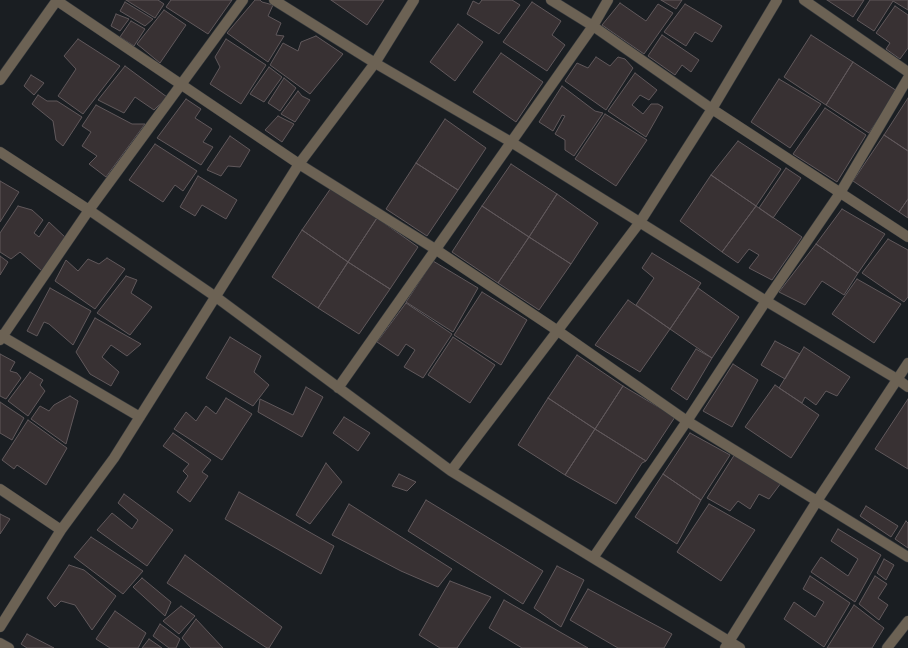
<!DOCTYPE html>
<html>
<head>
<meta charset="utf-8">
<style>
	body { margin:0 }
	canvas { display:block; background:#1a1e22 }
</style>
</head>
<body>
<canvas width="908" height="648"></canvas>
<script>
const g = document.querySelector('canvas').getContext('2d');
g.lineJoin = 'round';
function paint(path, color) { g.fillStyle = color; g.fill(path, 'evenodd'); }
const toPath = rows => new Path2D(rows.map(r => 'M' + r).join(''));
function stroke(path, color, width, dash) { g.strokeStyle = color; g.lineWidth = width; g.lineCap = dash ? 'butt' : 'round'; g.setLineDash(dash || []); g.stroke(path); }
const building = toPath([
	[126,0,158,0,164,4,155,18,126,0],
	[171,0,232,0,208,34,166,7,171,0],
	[255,0,260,0,262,2,273,5,268,16,281,23,276,35,284,36,268,62,227,33,255,0],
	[331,0,384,0,367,25,331,0],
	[482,0,512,0,520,5,499,34,467,14,473,1,479,4,482,0],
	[661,0,682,0,676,9,661,0],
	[827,0,864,0,853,17,827,0],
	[870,0,908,0,908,10,893,1,874,31,857,20,870,0],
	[125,2,153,19,145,26,120,11,125,2],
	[532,2,561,21,552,35,565,45,547,71,503,42,532,2],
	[620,3,646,21,658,4,673,13,644,54,602,25,620,3],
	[685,4,722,26,712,42,695,32,686,46,664,32,685,4],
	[895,6,908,15,908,48,900,59,886,49,890,43,876,33,895,6],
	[164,10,186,25,160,63,137,44,164,10],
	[116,14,129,19,120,31,111,26,116,14],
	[131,21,145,29,134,46,120,37,131,21],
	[458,24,483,42,455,81,430,62,458,24],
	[662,35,699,60,691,72,682,65,675,75,648,56,662,35],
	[811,35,853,62,826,105,784,77,811,35],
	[316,36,343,54,310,94,270,65,283,43,298,51,301,42,316,36],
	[78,39,120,66,83,114,58,96,76,69,64,56,78,39],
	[226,39,266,65,241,104,210,84,220,67,215,57,226,39],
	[501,53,543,82,516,122,473,92,501,53],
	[596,57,610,66,618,57,625,59,633,68,606,110,565,81,577,63,588,68,596,57],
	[853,62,897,91,869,133,826,105,853,62],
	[125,66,167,97,154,110,135,97,124,113,98,100,125,66],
	[269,67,282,77,264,102,250,94,269,67],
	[635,73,657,90,649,100,640,95,632,105,643,114,651,104,658,104,663,107,646,137,608,111,635,73],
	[31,75,44,83,34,95,24,86,31,75],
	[284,78,296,88,280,111,268,103,284,78],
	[779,79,821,104,790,148,751,122,779,79],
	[562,86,595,111,603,113,574,156,565,150,565,140,555,134,565,116,562,115,553,131,539,122,562,86],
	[298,91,302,96,310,100,295,122,281,114,298,91],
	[38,95,47,101,57,101,82,117,63,146,56,140,53,121,32,104,38,95],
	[908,98,908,151,884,135,908,98],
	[186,99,201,109,195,118,212,129,203,142,213,147,201,165,157,138,186,99],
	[96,105,132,124,145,124,106,177,89,164,97,156,82,146,91,132,82,126,96,105],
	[825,108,866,135,837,182,793,154,825,108],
	[605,114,647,140,616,186,575,159,605,114],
	[278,116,294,124,282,142,265,130,278,116],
	[445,119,486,148,458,190,416,163,445,119],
	[884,135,908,151,908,199,899,212,853,181,884,135],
	[230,136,250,150,240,167,228,166,221,176,207,170,230,136],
	[738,141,781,169,756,206,711,175,738,141],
	[155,144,197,171,183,191,175,185,163,202,129,180,155,144],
	[416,163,458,190,427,236,386,209,416,163],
	[511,164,557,194,529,237,482,206,511,164],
	[786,168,801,178,773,218,759,208,786,168],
	[711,175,756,206,722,252,680,221,711,175],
	[198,176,237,200,226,219,202,205,195,216,180,207,198,176],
	[0,181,19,192,0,222,0,181],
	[331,188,377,218,348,262,302,230,331,188],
	[557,194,598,223,571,264,529,237,557,194],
	[908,199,908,218,899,212,908,199],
	[18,206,32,210,43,220,34,233,39,237,49,222,66,238,42,271,20,252,11,259,0,252,0,233,18,206],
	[482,206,529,237,498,283,452,252,482,206],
	[756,206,802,237,772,280,749,268,759,255,749,249,738,263,722,252,756,206],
	[842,209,885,234,858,273,816,244,842,209],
	[377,218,418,247,390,289,348,262,377,218],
	[302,230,348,262,318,308,272,277,302,230],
	[529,237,571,264,539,310,498,283,529,237],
	[888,239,908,250,908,297,904,302,862,273,888,239],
	[816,244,858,273,844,295,822,281,805,305,779,292,816,244],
	[652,253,701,283,670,329,636,305,654,278,642,268,652,253],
	[0,256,8,262,0,275,0,256],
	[107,258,125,269,95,309,55,281,66,260,78,271,88,259,99,264,107,258],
	[433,261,478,288,453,332,406,302,433,261],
	[348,262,390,289,359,334,318,308,348,262],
	[126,276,137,280,131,293,152,307,130,335,97,313,126,276],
	[857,279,901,304,874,343,832,314,857,279],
	[50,288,91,311,73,345,49,324,44,322,37,336,27,331,50,288],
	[698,288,739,317,712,358,670,329,698,288],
	[482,292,527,320,501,365,454,335,482,292],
	[628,300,670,329,640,372,595,345,628,300],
	[406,303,452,334,423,378,404,367,415,350,406,344,398,356,377,342,406,303],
	[95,318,141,344,127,356,111,345,102,357,119,372,111,386,90,374,76,352,95,318],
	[230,337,261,356,254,372,269,385,253,406,206,378,230,337],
	[453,337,495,365,470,403,428,375,453,337],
	[775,341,800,354,785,379,761,365,775,341],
	[804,347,850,377,837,396,826,391,816,405,805,397,802,403,779,388,804,347],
	[696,349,712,358,687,400,671,389,696,349],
	[0,354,15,362,10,371,17,373,21,378,6,399,0,396,0,354],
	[577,355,623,386,595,429,548,398,577,355],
	[733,364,758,380,732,427,703,411,733,364],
	[30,372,43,380,40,385,45,391,28,416,8,401,30,372],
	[775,385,819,415,791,458,745,427,775,385],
	[623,386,675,417,646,461,595,429,623,386],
	[306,387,323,397,302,437,258,412,260,399,293,415,306,387],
	[70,396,78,401,66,444,31,419,40,406,49,411,54,405,70,396],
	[226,398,252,414,222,460,174,429,186,412,196,421,206,406,216,414,226,398],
	[548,398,595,429,565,475,518,445,548,398],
	[908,399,908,469,875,449,908,399],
	[0,402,24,418,12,440,0,433,0,402],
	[344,417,370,433,358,451,333,433,344,417],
	[28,420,67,448,46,485,17,465,14,469,2,460,28,420],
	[595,429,646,461,642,463,616,504,565,475,595,429],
	[173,433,211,460,202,472,208,476,190,502,177,492,188,476,183,471,189,464,163,446,173,433],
	[690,433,730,455,701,500,663,474,690,433],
	[735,454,781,483,769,499,759,494,750,509,738,501,730,511,707,498,735,454],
	[326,463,342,482,310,524,296,515,326,463],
	[399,474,416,482,407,491,392,486,399,474],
	[663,474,701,500,677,544,635,517,663,474],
	[239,492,334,546,321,574,225,519,239,492],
	[124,494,173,530,147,566,97,530,112,513,132,529,138,520,118,503,124,494],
	[426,500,543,571,523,604,408,531,426,500],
	[349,504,452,569,438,587,401,571,332,535,349,504],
	[709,504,755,530,721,581,677,552,709,504],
	[866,506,898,526,891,537,860,516,866,506],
	[0,514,10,519,0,534,0,514],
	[906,521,908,523,908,548,895,539,906,521],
	[838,529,881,555,855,602,811,572,821,557,848,576,858,559,831,541,838,529],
	[91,537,143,571,123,594,74,557,91,537],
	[185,555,282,627,269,648,267,648,167,583,185,555],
	[884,559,894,565,886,580,877,573,884,559],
	[69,565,84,570,116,596,92,630,75,605,61,601,55,607,47,598,69,565],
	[557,566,584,580,561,627,534,608,557,566],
	[810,576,850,603,824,647,784,619,794,602,815,617,824,602,803,589,810,576],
	[875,576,887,584,878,598,888,605,879,620,859,604,875,576],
	[142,578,171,602,165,616,133,587,142,578],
	[450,581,491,597,457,648,440,648,419,635,450,581],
	[588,589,672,634,664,648,618,648,570,620,588,589],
	[504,600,588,648,522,648,489,628,504,600],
	[854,605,884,628,872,648,827,648,854,605],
	[181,606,195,616,179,634,163,621,181,606],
	[115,611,146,633,138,648,110,648,96,639,115,611],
	[196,619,223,648,191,648,182,638,196,619],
	[160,624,180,639,176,648,169,648,153,636,160,624],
	[27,634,54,648,27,648,21,644,27,634],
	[149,639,162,648,142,648,149,639]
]);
paint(building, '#383133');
stroke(building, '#60585b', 1);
const minor = toPath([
	[56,0,299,164,435,249,558,331,687,421,908,557],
	[274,0,375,63,511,142,766,301,897,379,908,387],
	[551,0,593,26,712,109,908,237],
	[804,0,908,72],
	[0,80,57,0],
	[0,152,89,210,216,297,451,471,740,648],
	[0,335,140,417],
	[0,340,89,210,243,0],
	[338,388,593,26,608,0],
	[451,471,640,222,712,109,777,0],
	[0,489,61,530],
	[593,558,687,421,766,301,840,193,908,78],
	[0,627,61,530,114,458,299,164,375,63,414,0],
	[0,643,9,648],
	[725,648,817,501,908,363],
	[887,648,908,621]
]);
stroke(minor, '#35393d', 11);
stroke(minor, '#6c6254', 10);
</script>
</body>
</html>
